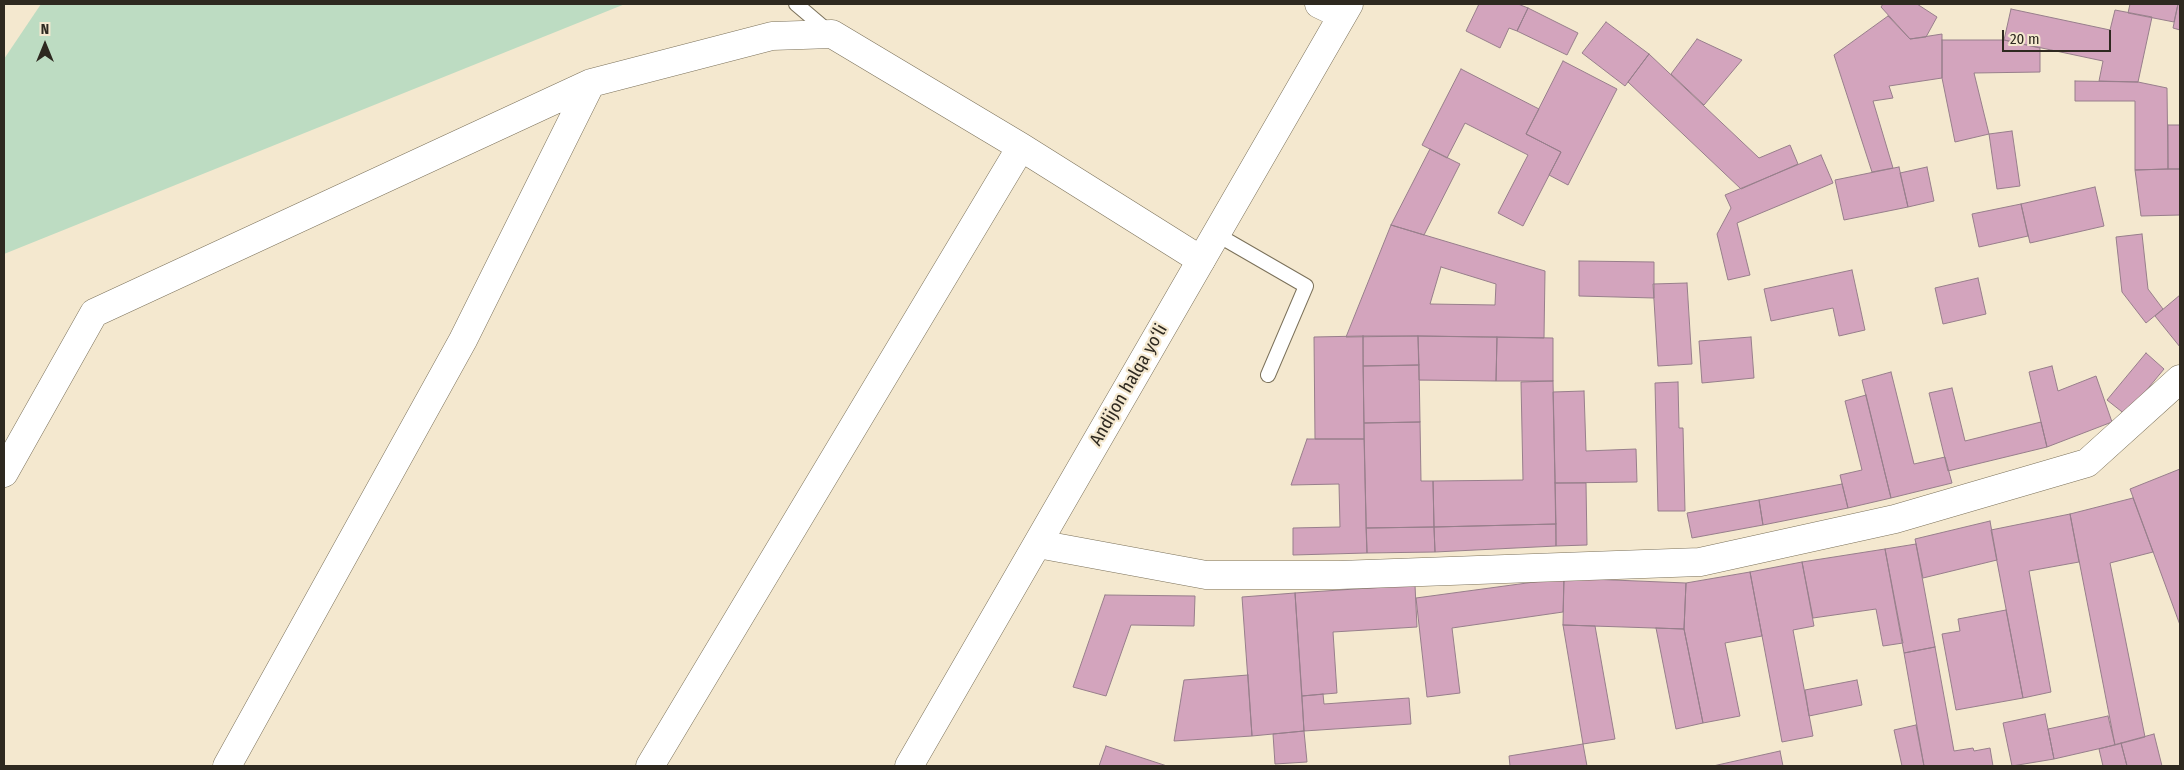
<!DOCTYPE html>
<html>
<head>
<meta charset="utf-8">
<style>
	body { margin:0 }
	#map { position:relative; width:2184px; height:770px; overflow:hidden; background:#f4e8cf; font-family:"Fira Sans Condensed",sans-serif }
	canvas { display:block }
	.frame { position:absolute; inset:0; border:5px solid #2e2920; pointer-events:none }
	.north { position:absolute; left:20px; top:20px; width:50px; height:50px; -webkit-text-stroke:4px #f4e8cf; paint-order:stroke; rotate:0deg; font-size:14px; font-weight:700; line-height:20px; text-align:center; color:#2e2920 }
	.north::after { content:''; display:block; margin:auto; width:18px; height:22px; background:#2e2920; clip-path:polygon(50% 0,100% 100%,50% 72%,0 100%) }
	.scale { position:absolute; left:2002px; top:30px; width:109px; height:22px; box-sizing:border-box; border:2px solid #2e2920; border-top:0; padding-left:6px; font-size:15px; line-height:18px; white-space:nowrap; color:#2e2920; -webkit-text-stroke:4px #f4e8cf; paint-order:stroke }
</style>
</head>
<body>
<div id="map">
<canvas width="2184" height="770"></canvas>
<div class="frame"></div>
<div class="north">N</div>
<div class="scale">20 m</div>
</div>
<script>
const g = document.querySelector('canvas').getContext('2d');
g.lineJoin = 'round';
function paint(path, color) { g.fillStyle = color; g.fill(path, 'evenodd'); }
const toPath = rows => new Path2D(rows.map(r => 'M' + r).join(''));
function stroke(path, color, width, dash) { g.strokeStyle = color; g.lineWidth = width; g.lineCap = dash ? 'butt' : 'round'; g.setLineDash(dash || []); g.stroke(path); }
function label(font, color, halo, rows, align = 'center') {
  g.font = font + ' "Fira Sans Condensed",sans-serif'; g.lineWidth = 4.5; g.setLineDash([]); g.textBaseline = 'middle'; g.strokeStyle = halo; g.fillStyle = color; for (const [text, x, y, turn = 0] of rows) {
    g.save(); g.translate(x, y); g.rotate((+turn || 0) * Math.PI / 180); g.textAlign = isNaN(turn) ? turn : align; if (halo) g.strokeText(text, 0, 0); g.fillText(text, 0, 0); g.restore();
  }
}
paint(toPath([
	[41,4,625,4,4,254,4,59]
]), '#bddcc2');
const building = toPath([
	[1479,4,1518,4,1528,8,1517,31,1509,28,1500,48,1466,31,1479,4],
	[1883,4,1917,4,1937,17,1926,37,1910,39,1881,7,1883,4],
	[2130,4,2178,4,2174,22,2128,13,2130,4],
	[2178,4,2180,4,2180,30,2173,28,2178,4],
	[1528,8,1578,33,1567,55,1517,31,1528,8],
	[2011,9,2110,30,2115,10,2152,17,2138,82,2099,81,2103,61,2004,40,2011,9],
	[1888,16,1910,39,1942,34,1942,78,1889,86,1893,98,1873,101,1893,168,1872,172,1834,55,1888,16],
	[1606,22,1649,54,1625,86,1582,53,1606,22],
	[1697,39,1742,60,1704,105,1671,74,1697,39],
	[1942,40,2004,40,2040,48,2040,72,1974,73,1989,134,1955,142,1942,78,1942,40],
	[1649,54,1759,158,1790,145,1798,164,1741,189,1628,82,1649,54],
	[1563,61,1617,89,1568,185,1549,175,1561,152,1526,134,1563,61],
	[1461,69,1539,109,1526,134,1561,152,1523,226,1498,213,1528,155,1465,123,1447,158,1422,145,1461,69],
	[2075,81,2138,82,2167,88,2168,169,2135,170,2135,101,2075,101,2075,81],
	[2168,125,2180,125,2180,169,2168,169,2168,125],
	[2012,131,2020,186,1997,189,1989,134,2012,131],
	[1430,149,1460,164,1424,235,1391,225,1430,149],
	[1821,155,1833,183,1737,223,1750,275,1728,280,1717,234,1731,208,1725,195,1821,155],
	[1899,167,1908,207,1844,220,1835,180,1899,167],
	[1927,167,1934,201,1908,207,1900,173,1927,167],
	[2168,169,2180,169,2180,215,2141,216,2135,170,2168,169],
	[2095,187,2104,226,2030,243,2021,204,2095,187],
	[2021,204,2028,236,1979,247,1972,214,2021,204],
	[1391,225,1545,271,1544,338,1418,336,1346,337,1391,225],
	[1441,267,1496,284,1495,305,1430,304,1441,267],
	[2142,234,2148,289,2163,309,2146,323,2122,292,2116,237,2142,234],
	[1579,261,1654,262,1654,298,1579,296,1579,261],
	[1852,270,1865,330,1839,336,1833,308,1771,321,1764,289,1852,270],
	[1978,278,1986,314,1943,324,1935,288,1978,278],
	[1687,283,1692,364,1658,366,1653,284,1687,283],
	[2180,295,2180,347,2155,316,2180,295],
	[1363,336,1418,336,1419,365,1363,366,1363,336],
	[1363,336,1364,439,1315,439,1314,337,1363,336],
	[1418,336,1497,337,1496,381,1419,380,1418,336],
	[1497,337,1553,338,1553,381,1496,381,1497,337],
	[1751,337,1754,378,1702,383,1699,341,1751,337],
	[2146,353,2164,369,2126,415,2107,400,2146,353],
	[1419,365,1420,422,1364,423,1363,366,1419,365],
	[2052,366,2058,391,2096,376,2112,422,2047,447,2029,372,2052,366],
	[1891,372,1914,464,1945,457,1952,483,1891,498,1862,380,1891,372],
	[1553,381,1556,524,1434,527,1433,481,1523,480,1521,382,1553,381],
	[1678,382,1679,428,1683,428,1685,511,1658,511,1655,383,1678,382],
	[1952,388,1965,441,2041,422,2047,447,1948,471,1929,393,1952,388],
	[1584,391,1586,451,1636,449,1637,482,1555,483,1553,392,1584,391],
	[1866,395,1891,498,1848,508,1840,475,1862,470,1845,401,1866,395],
	[1420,422,1421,481,1433,481,1434,527,1366,528,1364,423,1420,422],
	[1307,439,1364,439,1367,553,1293,555,1293,528,1340,527,1339,484,1291,485,1307,439],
	[2180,469,2180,625,2130,489,2180,469],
	[1555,483,1586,483,1587,545,1556,546,1555,483],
	[1842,484,1848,508,1763,525,1759,500,1842,484],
	[2133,498,2153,552,2110,563,2145,737,2115,745,2070,514,2133,498],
	[1759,500,1763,525,1692,538,1687,513,1759,500],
	[2070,514,2079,562,2029,571,2051,692,2023,698,1991,530,2070,514],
	[1990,521,1997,560,1923,578,1915,539,1990,521],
	[1556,524,1556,546,1435,552,1434,527,1556,524],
	[1434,527,1435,552,1367,553,1366,528,1434,527],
	[1916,544,1935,647,1904,653,1885,549,1916,544],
	[1885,549,1903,643,1883,646,1876,609,1813,618,1802,562,1885,549],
	[1802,562,1814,626,1793,630,1813,736,1782,742,1750,572,1802,562],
	[1750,572,1762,636,1725,643,1740,716,1703,723,1684,629,1686,583,1750,572],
	[1564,578,1686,583,1684,629,1563,625,1564,578],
	[1564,578,1563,612,1452,628,1460,693,1427,697,1416,598,1564,578],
	[1415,585,1417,627,1333,632,1337,693,1302,696,1295,593,1415,585],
	[1295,593,1304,731,1252,736,1242,597,1295,593],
	[1105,595,1195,596,1194,626,1131,625,1106,696,1073,687,1105,595],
	[2006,610,2023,698,1956,710,1942,634,1960,631,1958,619,2006,610],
	[1563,625,1595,626,1615,739,1583,744,1563,625],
	[1656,628,1684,629,1703,723,1676,729,1656,628],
	[1935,647,1954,751,1973,748,1974,751,1990,748,1993,766,1924,766,1904,653,1935,647],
	[1248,675,1252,736,1174,741,1184,680,1248,675],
	[1857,680,1862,705,1809,716,1805,690,1857,680],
	[1323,694,1324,704,1409,698,1411,724,1304,731,1302,696,1323,694],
	[2045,714,2054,759,2012,766,2003,723,2045,714],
	[2108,716,2115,745,2054,759,2048,729,2108,716],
	[1916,725,1924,766,1902,766,1894,730,1916,725],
	[1304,731,1307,762,1275,764,1273,734,1304,731],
	[2154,734,2162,766,2127,766,2121,743,2154,734],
	[2121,743,2127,766,2103,766,2099,749,2121,743],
	[1583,744,1587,766,1510,766,1509,756,1583,744],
	[1106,746,1167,766,1099,766,1106,746],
	[1780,751,1783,766,1713,766,1780,751]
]);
paint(building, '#d3a4bd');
stroke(building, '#977e8b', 1);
const service = toPath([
	[796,4,829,32],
	[1216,234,1306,286,1268,375]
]);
const minor = toPath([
	[1319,4,1342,15],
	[4,473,94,313,591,83,772,36,832,34,1021,147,1201,260],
	[1038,544,1206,575,1339,575,1700,562,1895,519,2087,463,2180,379],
	[227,766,463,340,591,83],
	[650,766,1021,147]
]);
const trunk = toPath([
	[909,766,1349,4]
]);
stroke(service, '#7b715a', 16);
stroke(minor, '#7b715a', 29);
stroke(trunk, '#7b715a', 29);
stroke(service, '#fff', 14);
stroke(minor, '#fff', 28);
stroke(trunk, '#fff', 28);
label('18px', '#2e2920', '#f4e8cf', [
	["Andijon halqa yo‘li",1129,385,-60]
]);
</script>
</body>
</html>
